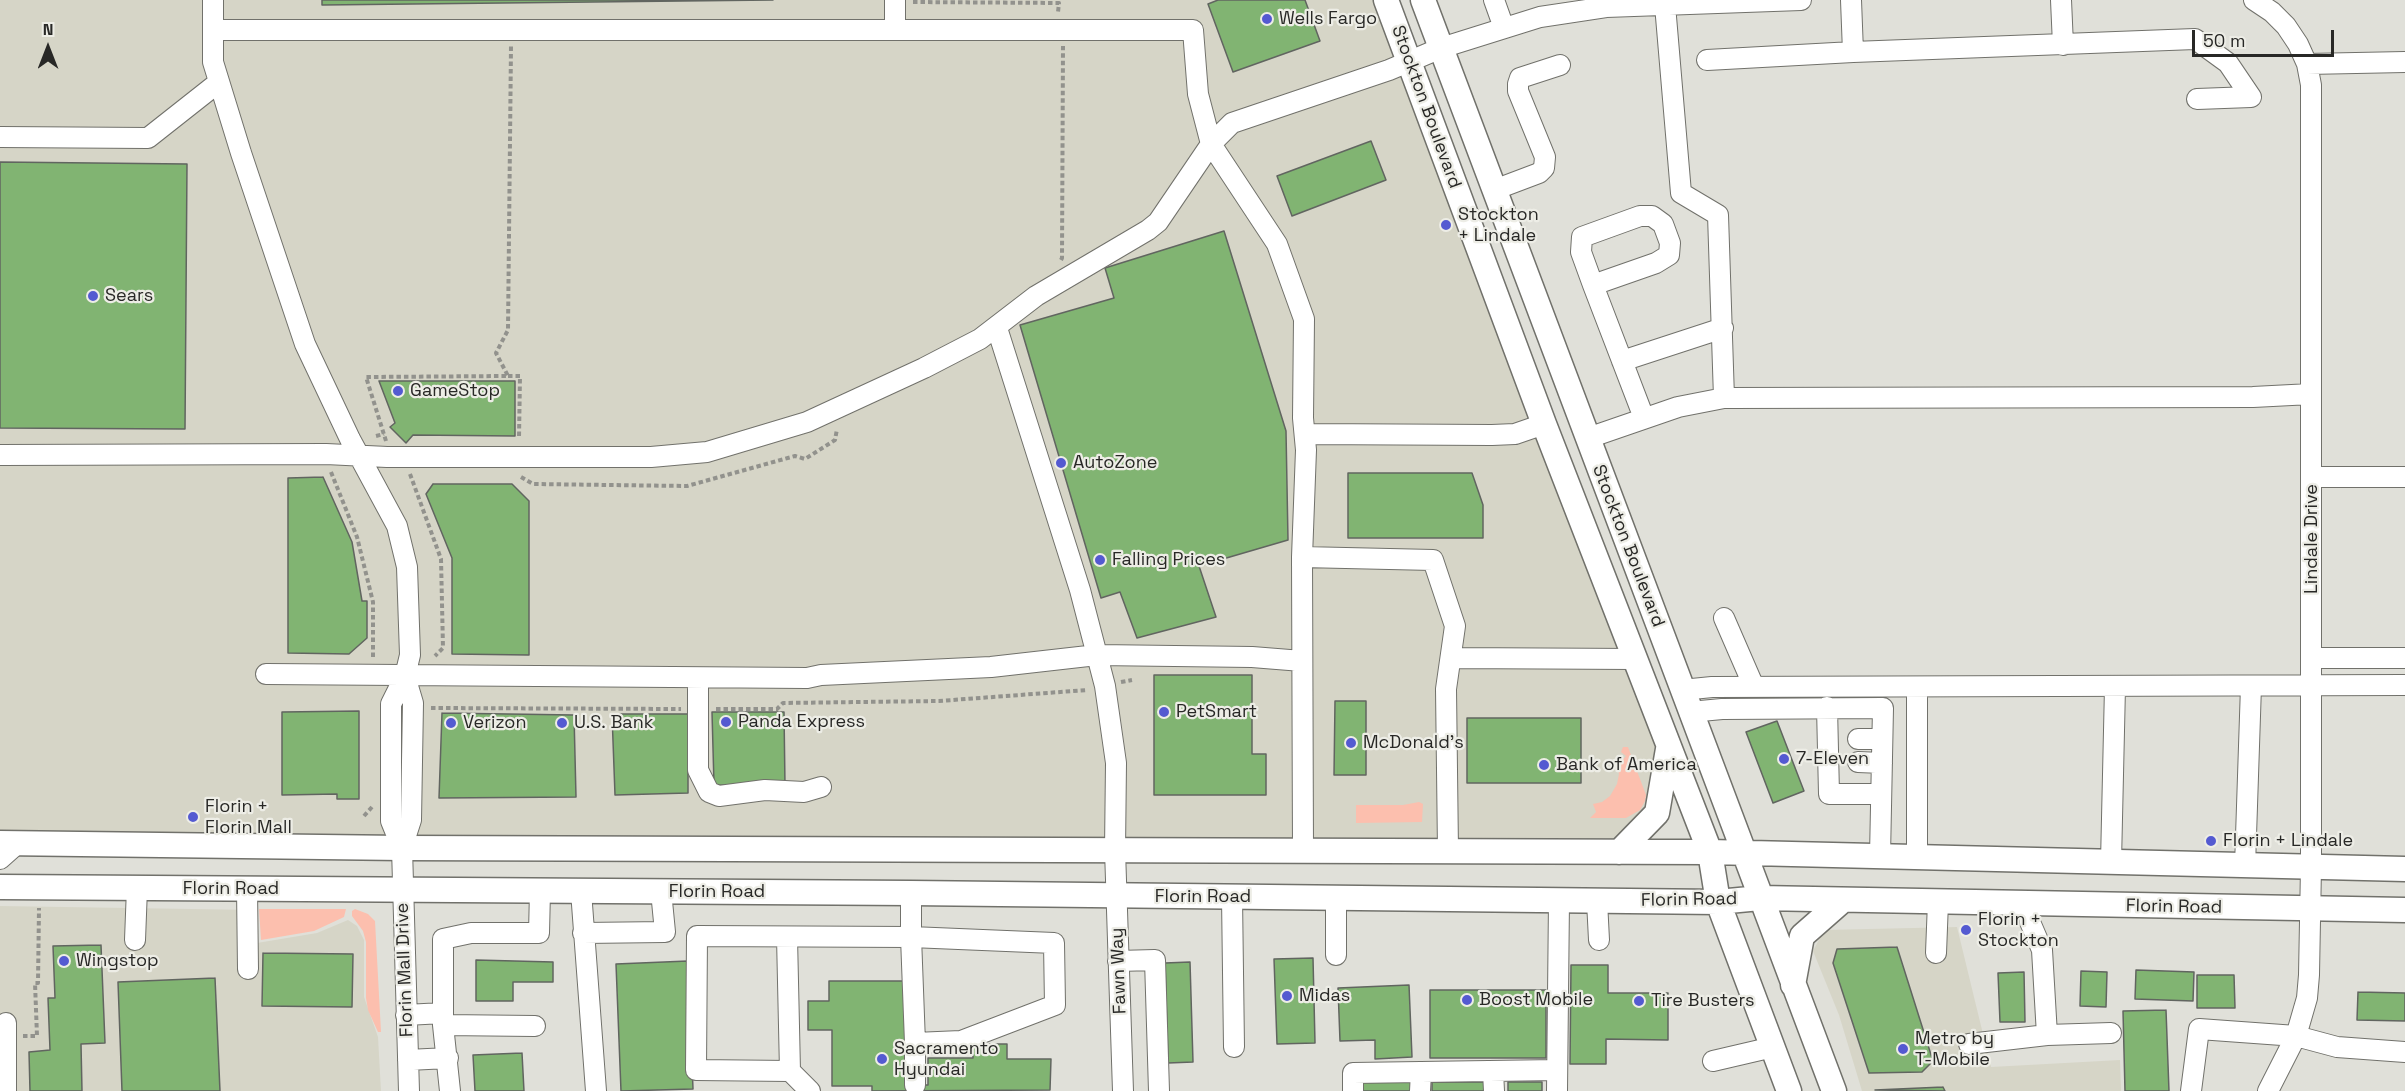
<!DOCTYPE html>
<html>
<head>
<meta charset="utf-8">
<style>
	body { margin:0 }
	#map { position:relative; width:2405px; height:1091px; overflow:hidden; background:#e0e0d9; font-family:"Space Grotesk",sans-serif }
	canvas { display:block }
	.north { position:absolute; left:18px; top:18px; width:60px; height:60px; -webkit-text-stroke:4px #edede6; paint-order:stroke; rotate:0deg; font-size:16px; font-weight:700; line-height:24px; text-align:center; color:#282826 }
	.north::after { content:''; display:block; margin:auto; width:21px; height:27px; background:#282826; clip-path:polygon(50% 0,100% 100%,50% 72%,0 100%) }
	.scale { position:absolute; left:2192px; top:30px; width:142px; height:27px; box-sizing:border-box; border:3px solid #282826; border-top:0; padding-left:8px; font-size:18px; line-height:21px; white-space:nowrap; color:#282826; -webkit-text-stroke:4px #edede6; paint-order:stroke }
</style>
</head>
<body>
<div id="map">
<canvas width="2405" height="1091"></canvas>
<div class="north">N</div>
<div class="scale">50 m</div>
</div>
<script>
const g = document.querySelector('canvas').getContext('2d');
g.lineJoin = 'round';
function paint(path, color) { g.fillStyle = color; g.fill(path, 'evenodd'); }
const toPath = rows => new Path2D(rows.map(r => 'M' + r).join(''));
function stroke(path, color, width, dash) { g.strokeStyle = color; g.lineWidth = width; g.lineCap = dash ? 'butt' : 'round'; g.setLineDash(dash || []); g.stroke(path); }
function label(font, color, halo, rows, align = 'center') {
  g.font = font + ' "Space Grotesk",sans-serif'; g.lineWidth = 4.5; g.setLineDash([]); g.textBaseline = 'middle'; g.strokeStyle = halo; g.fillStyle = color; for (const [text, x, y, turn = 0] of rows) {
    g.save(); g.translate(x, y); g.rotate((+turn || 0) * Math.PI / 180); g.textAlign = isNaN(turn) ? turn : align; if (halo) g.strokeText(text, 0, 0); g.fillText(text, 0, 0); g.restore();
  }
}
paint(toPath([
	[0,0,1386,0,1668,746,1657,813,1619,852,0,841],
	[0,906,255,910,257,943,317,933,348,920,357,926,364,940,364,997,378,1037,381,1091,0,1091],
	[1957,927,1991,1067,2120,1060,2121,1091,1862,1091,1839,1015,1813,951,1824,930]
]), '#d6d5c7');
paint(toPath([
	[1623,747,1628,747,1646,795,1645,801,1640,810,1626,818,1590,818,1596,812,1593,804,1602,802,1610,796,1617,784,1619,774,1617,766,1626,756,1621,752],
	[1419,802,1423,804,1422,822,1356,823,1356,805,1403,805],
	[259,909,346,909,344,917,314,931,261,940],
	[355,909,368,914,375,921,381,1032,378,1032,368,1010,366,998,366,942,363,931,352,916,352,911]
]), '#fcbfae');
const building = toPath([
	[322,0,773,0,322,5,322,0],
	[1218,0,1305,0,1320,41,1233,72,1208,4,1218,0],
	[1371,141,1386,180,1292,216,1277,176,1371,141],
	[0,162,187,164,185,429,0,428,0,162],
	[1224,231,1286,431,1288,540,1199,566,1216,617,1137,638,1120,592,1101,598,1020,325,1114,298,1105,268,1224,231],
	[379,381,515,381,515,436,413,435,406,443,390,427,395,423,379,381],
	[1348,473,1472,473,1483,505,1483,538,1348,538,1348,473],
	[323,477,352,542,362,601,367,601,367,638,349,654,288,653,288,478,323,477],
	[433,484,512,484,529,501,529,655,452,654,452,558,426,494,433,484],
	[1154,675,1252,675,1252,754,1266,754,1266,795,1154,795,1154,675],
	[1335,701,1366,701,1366,775,1334,775,1335,701],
	[359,711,359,799,337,799,337,794,282,795,282,712,359,711],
	[712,712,784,712,785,786,714,785,712,712],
	[442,713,574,715,576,797,439,798,442,713],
	[612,714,688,714,688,793,615,795,612,714],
	[1467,718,1581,718,1581,783,1467,783,1467,718],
	[1777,721,1804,791,1773,803,1746,732,1777,721],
	[101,945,105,1043,81,1044,82,1091,30,1091,29,1052,50,1050,48,998,55,998,53,946,101,945],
	[1897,947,1933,1061,1922,1072,1869,1073,1833,963,1837,949,1897,947],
	[263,953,353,954,352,1007,262,1006,263,953],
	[1313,958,1315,1043,1277,1044,1274,959,1313,958],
	[476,960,553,962,553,982,513,982,513,1001,476,1001,476,960],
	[688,961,693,1089,621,1091,616,964,688,961],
	[1190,962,1193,1062,1168,1063,1165,963,1190,962],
	[1571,965,1608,965,1608,993,1668,993,1668,1040,1606,1039,1606,1064,1570,1064,1571,965],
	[2136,970,2194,972,2193,1001,2135,999,2136,970],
	[2081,971,2107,972,2106,1007,2080,1006,2081,971],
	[2024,972,2025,1022,2000,1022,1998,973,2024,972],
	[2197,975,2234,975,2235,1008,2197,1008,2197,975],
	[215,978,220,1091,122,1091,118,982,215,978],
	[829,981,905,981,905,1085,928,1085,928,1058,973,1058,973,1044,1007,1044,1007,1059,1051,1059,1050,1090,872,1091,872,1086,832,1086,832,1030,808,1030,808,1001,829,1001,829,981],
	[1409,985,1412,1057,1375,1059,1375,1040,1340,1041,1338,988,1409,985],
	[1430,990,1546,990,1546,1058,1430,1058,1430,990],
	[2358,992,2405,993,2405,1021,2357,1020,2358,992],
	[2166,1010,2169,1091,2125,1091,2123,1011,2166,1010],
	[522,1053,524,1091,475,1091,473,1055,522,1053],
	[1358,1081,1411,1082,1411,1091,1358,1091,1358,1081],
	[1432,1082,1486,1082,1486,1091,1432,1091,1432,1082],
	[1508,1082,1542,1082,1542,1091,1508,1091,1508,1082],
	[1943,1087,1945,1091,1875,1090,1943,1087]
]);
paint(building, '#81b472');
stroke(building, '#616560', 1.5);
const minor = toPath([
	[213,0,213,62,241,153,305,344,350,439,397,526,407,567,410,655,405,676,391,704,391,821,402,848],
	[1494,0,1504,28],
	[1851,0,1853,52],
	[2061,0,2063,45],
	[2254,0,2272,12,2286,26,2298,44,2307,64,2311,85,2311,867,2309,975,2307,998,2296,1036,2268,1091],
	[1665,5,1681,193,1718,215,1724,398],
	[213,30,1193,30,1198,94,1211,144,1277,244,1304,319,1303,418,1306,450,1302,557,1303,851],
	[895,30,895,0],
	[1707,60,1853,52,2195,39,2228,63,2251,97],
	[2307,64,2405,62],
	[2197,99,2251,97],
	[0,137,148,138,219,82],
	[1494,190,1539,173,1544,168,1545,157,1518,91,1518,84,1520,78,1560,65],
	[1593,285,1656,263,1669,255,1670,243,1663,224,1652,216,1640,216,1582,237,1581,252,1593,285,1644,418],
	[997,328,1080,590,1105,686,1116,763,1115,850,1123,1091],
	[1622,361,1723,328],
	[1305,434,1492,435,1515,434,1544,424],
	[1588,438,1678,407,1724,398,2253,397,2311,394],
	[0,455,326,454,387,457,651,457,707,452,807,422,924,368,980,339,1036,296,1148,230,1158,222,1211,144,1232,123,1389,70,1441,48,1540,17,1606,7,1801,0],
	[2312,477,2405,477],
	[1302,557,1433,560,1455,626,1446,689,1448,851],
	[1724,618,1754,687],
	[1451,658,1634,659],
	[2311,658,2405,658],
	[266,674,807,678,821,675,991,667,1097,655,1252,657,1302,661],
	[405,676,413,703,411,820,402,848,409,1091],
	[698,678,698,770,709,792,719,796,765,790,804,792,821,787],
	[1682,690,1712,687,2405,685],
	[1827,707,1829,794,1881,794],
	[1690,712,1722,709,1883,708,1880,856],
	[1858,739,1882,739],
	[1858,762,1882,763],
	[1917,857,1917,687],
	[0,859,18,843],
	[2111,862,2115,687],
	[2245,866,2251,686],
	[247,889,248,969],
	[581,891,596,1091],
	[1232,897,1234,1047],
	[1336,898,1336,955],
	[1597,901,1599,940],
	[583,933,665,932,661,891],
	[787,937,790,1071,696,1070,697,936,911,937,911,893],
	[911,937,1054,943,1055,1005,961,1041,915,1043,911,937],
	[135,940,137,888],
	[1936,953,1938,902],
	[1118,961,1155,960,1159,1091],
	[406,1015,443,1013],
	[6,1023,6,1091],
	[443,1025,443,939,471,933,539,933,540,891],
	[2047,1035,2111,1033],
	[915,1043,915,1085],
	[1969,1044,2047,1035,2042,950,2030,922,2029,904],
	[408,1060,448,1058],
	[1713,1061,1773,1047],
	[790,1071,810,1091],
	[1493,1071,1494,1091],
	[450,1091,443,1025,535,1026],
	[1353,1091,1353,1073,1557,1070],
	[1420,1091,1421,1072],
	[1557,1091,1559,900],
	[2191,1091,2199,1029,2296,1036,2337,1047,2405,1052]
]);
const major = toPath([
	[1386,0,1544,424,1710,852,1718,902,1789,1091],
	[1423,0,1834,1091],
	[0,843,402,848,1710,852,2405,869],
	[1619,852,1657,813,1668,749],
	[0,887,911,893,1718,902,1760,898,2405,910],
	[1793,985,1802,936,1843,900]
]);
stroke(minor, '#71716b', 22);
stroke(major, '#71716b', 27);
stroke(toPath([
	[913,2,1059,3,1058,12],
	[1061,260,1062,258,1063,46],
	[508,376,520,376,519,438],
	[376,436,384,434],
	[386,441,366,377,508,376,496,353,508,330,511,46],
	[331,472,357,537,373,602,373,659],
	[410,474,441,559,443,648,435,656],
	[521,477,533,484,687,486,795,456,805,459,835,440,837,429],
	[1121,682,1132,680],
	[431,708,681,709],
	[716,709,777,709,783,703,939,701,1087,690],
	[364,816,372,807],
	[23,1036,37,1036,35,983,38,983,39,908]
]), '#92928d', 4, [4.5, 3]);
stroke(minor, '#fff', 20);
stroke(major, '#fff', 24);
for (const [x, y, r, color] of [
	[1267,19,6,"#545ad1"],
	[1446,225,6,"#545ad1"],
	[93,296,6,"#545ad1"],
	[398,391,6,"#545ad1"],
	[1061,463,6,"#545ad1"],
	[1100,560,6,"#545ad1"],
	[1164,712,6,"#545ad1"],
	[726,722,6,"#545ad1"],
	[451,723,6,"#545ad1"],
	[562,723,6,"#545ad1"],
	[1351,743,6,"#545ad1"],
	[1784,759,6,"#545ad1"],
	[1544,765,6,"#545ad1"],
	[193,817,6,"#545ad1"],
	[2211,841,6,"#545ad1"],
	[1966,930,6,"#545ad1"],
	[64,961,6,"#545ad1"],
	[1287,996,6,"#545ad1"],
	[1467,1000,6,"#545ad1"],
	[1639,1001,6,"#545ad1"],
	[1903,1049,6,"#545ad1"],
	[882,1059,6,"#545ad1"]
]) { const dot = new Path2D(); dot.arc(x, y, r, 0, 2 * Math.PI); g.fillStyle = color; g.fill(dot); stroke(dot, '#edede6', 2); }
label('18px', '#282826', '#edede6', [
	["Wells Fargo",1279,19],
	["Stockton",1458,215],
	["+ Lindale",1458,236],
	["Sears",105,296],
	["GameStop",410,391],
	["AutoZone",1073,463],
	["Falling Prices",1112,560],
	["PetSmart",1176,712],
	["Panda Express",738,722],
	["Verizon",463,723],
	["U.S. Bank",574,723],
	["McDonald's",1363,743],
	["7-Eleven",1796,759],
	["Bank of America",1556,765],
	["Florin +",205,807],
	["Florin Mall",205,828],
	["Florin + Lindale",2223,841],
	["Florin +",1978,920],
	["Stockton",1978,941],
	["Wingstop",76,961],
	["Midas",1299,996],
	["Boost Mobile",1479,1000],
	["Tire Busters",1651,1001],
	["Metro by",1915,1039],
	["T-Mobile",1915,1060],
	["Sacramento",894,1049],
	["Hyundai",894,1070]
], 'left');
label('18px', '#282826', '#edede6', [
	["Stockton Boulevard",1426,107,70],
	["Lindale Drive",2312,539,-90],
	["Stockton Boulevard",1628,546,69],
	["Florin Road",231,889],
	["Florin Road",717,892],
	["Florin Road",1203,897],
	["Florin Road",1689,900,-1],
	["Florin Road",2174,907,1],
	["Florin Mall Drive",405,970,-92],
	["Fawn Way",1119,971,-92]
]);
</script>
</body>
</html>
